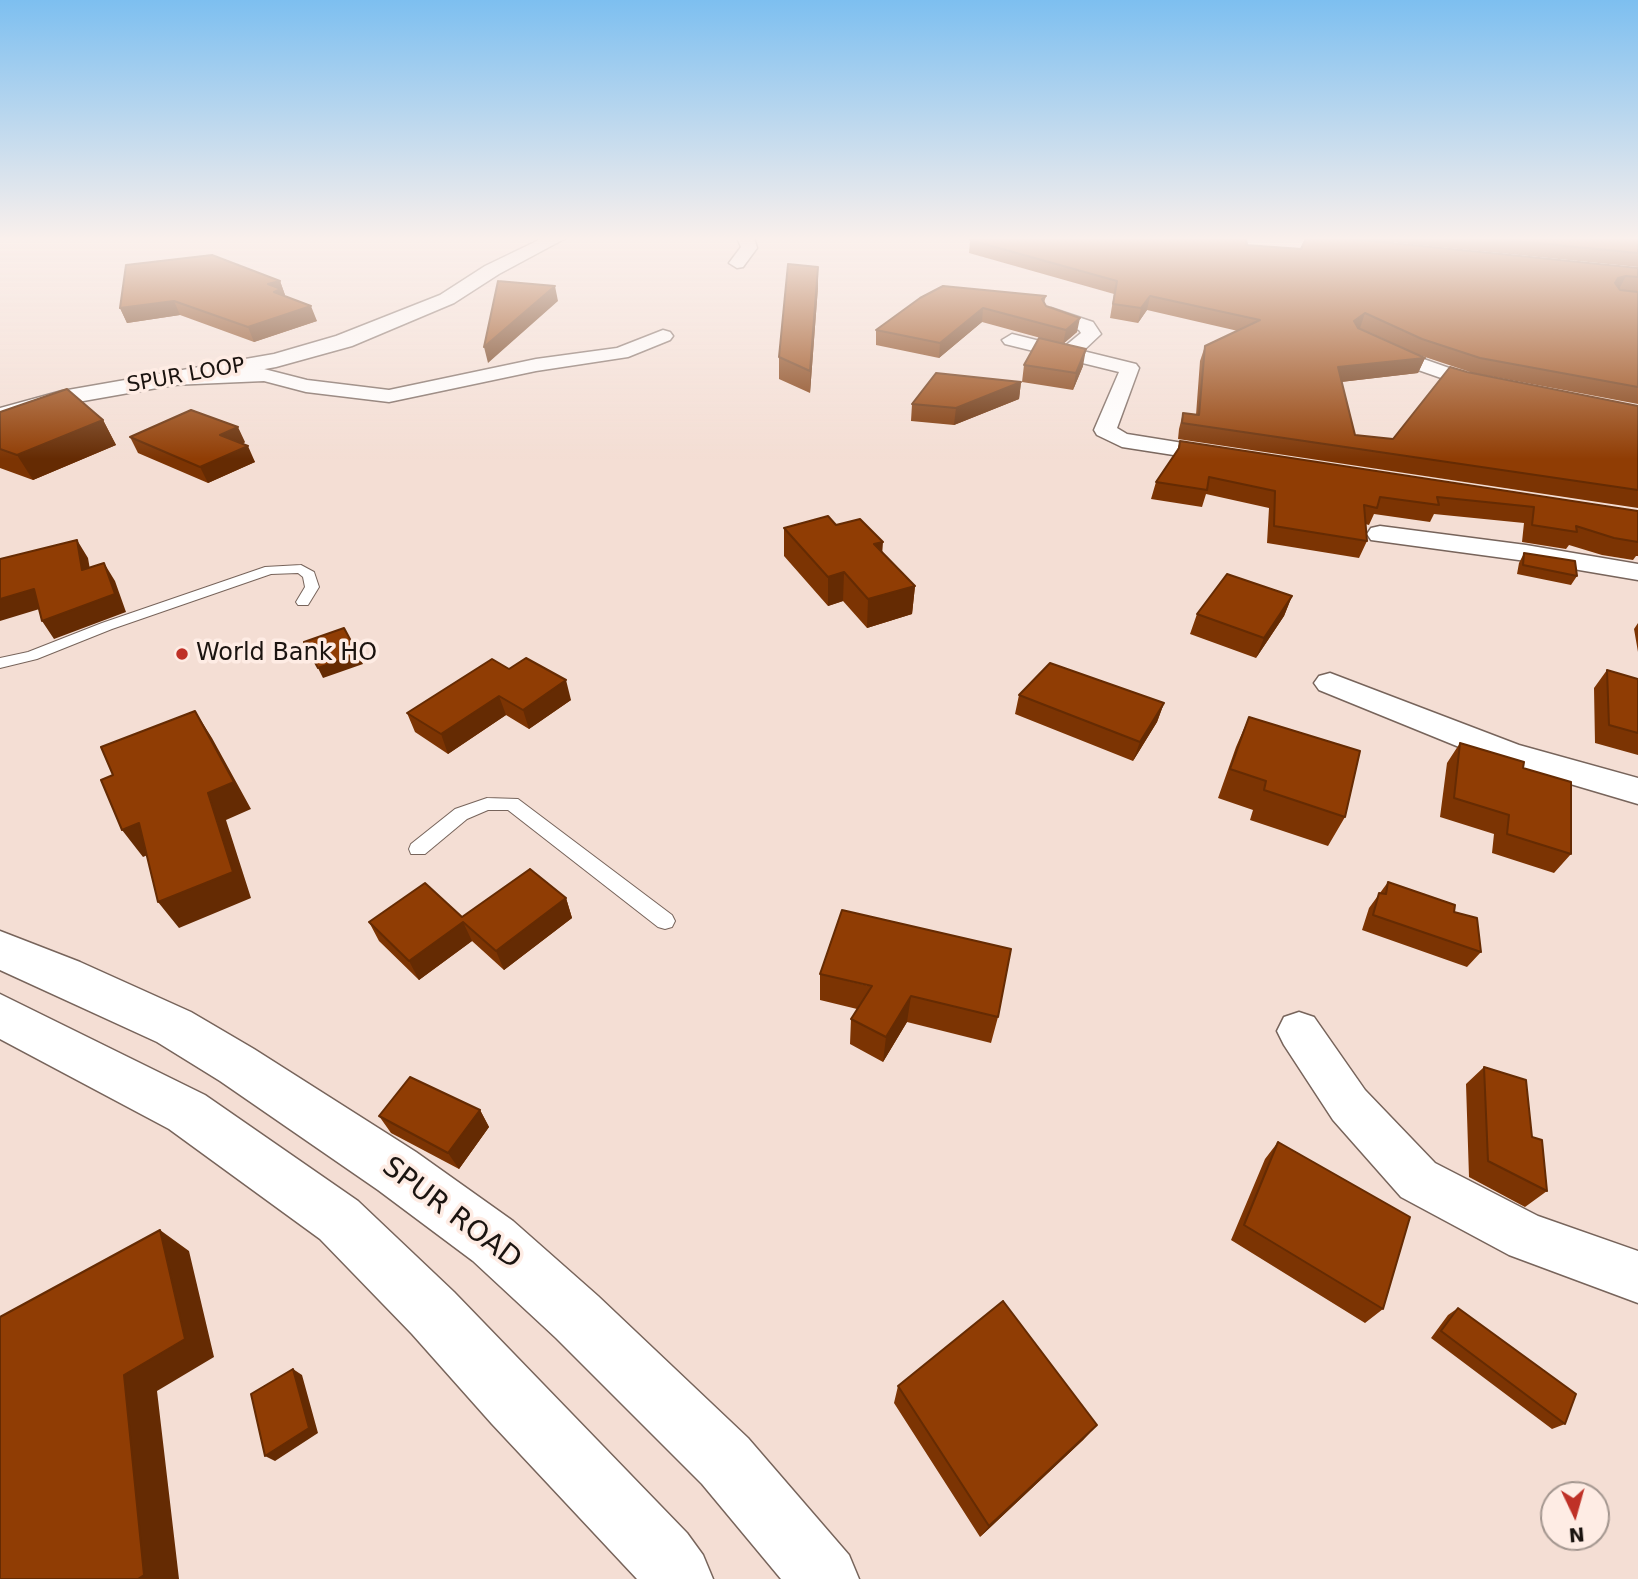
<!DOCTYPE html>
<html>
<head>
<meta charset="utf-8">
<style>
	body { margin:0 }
	#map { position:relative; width:1638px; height:1579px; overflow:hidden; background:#f4ded4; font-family:"DejaVu Sans",sans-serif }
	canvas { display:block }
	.north { position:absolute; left:1540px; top:1481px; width:70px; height:70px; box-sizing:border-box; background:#feece4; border:2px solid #a3968f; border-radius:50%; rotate:175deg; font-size:19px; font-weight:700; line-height:28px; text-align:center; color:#1b1410 }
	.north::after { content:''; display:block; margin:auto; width:24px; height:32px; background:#bf3127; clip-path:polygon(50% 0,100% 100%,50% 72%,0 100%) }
</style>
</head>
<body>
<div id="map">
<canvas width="1638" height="1579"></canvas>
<div class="north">N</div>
</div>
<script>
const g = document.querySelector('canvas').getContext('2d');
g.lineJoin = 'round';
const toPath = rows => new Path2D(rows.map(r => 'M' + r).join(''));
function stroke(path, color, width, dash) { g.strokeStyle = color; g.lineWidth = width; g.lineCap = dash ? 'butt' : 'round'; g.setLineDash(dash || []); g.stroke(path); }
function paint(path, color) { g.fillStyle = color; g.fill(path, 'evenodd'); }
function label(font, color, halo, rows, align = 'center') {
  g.font = font + ' "DejaVu Sans",sans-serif'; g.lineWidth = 7; g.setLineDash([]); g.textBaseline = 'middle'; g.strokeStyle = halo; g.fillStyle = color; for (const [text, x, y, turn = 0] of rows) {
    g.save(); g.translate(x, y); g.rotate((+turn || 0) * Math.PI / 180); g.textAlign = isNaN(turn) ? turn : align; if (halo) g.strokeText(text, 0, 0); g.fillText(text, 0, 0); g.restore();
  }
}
const lane = toPath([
	[301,565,314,572,319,587,308,605,298,605,296,602,305,587,303,577,298,573,271,574,112,629,37,659,0,668,0,658,28,652,102,623,265,567,301,565],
	[487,798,518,799,672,915,675,921,672,927,665,929,658,927,508,810,488,810,467,819,425,854,411,854,409,849,411,844,455,809,487,798]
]);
const street = toPath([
	[737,238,754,238,757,248,743,267,737,268,729,263,741,247,737,238],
	[1051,308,1093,322,1101,334,1083,351,1136,364,1139,368,1117,428,1127,434,1233,451,1237,456,1233,461,1225,463,1122,447,1097,435,1094,430,1119,372,1005,344,1002,340,1012,334,1064,347,1081,333,1079,330,1045,318,1042,314,1051,308],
	[663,330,670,332,673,336,670,340,628,357,536,371,389,402,306,392,264,381,172,385,165,383,162,379,165,375,172,373,264,369,307,380,389,390,536,359,617,348,663,330],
	[1380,339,1415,356,1472,376,1498,382,1501,386,1498,390,1491,392,1467,387,1401,364,1373,349,1370,345,1380,339],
	[1380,526,1526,545,1638,564,1638,580,1526,561,1371,540,1367,534,1371,528,1380,526],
	[1330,673,1519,745,1638,778,1638,804,1496,762,1319,690,1314,683,1319,676,1330,673],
	[1299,1012,1314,1017,1365,1090,1435,1163,1538,1216,1638,1251,1638,1303,1509,1255,1401,1197,1333,1120,1284,1045,1277,1031,1284,1017,1299,1012]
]);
const secondary = toPath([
	[543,238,566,238,499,274,454,303,352,346,276,367,72,403,0,422,0,408,62,391,274,354,336,336,440,295,485,266,543,238]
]);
const primary = toPath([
	[0,931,80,962,191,1012,254,1049,416,1152,513,1221,598,1296,748,1438,849,1555,859,1579,781,1579,702,1484,556,1338,473,1261,378,1190,220,1081,157,1042,0,970,0,931],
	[0,994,205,1095,358,1201,454,1292,687,1533,703,1555,713,1579,637,1579,492,1424,412,1334,320,1239,169,1129,0,1039,0,994]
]);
stroke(lane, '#77645b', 2);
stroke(street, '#77645b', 3);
stroke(secondary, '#77645b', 3);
stroke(primary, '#77645b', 3);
paint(lane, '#fff');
paint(street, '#fff');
paint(secondary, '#fff');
paint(primary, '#fff');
paint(toPath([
	[1350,238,1638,238,1638,267],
	[970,240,1247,245,1638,268,1638,404,1473,373,1416,354,1360,328,1425,358,1418,373,1341,382,1355,435,1393,439,1467,372,1638,406,1638,508,1178,439,1179,429,1183,413,1196,415,1200,361,1205,346,1238,331,1147,310,1138,323,1110,318,1114,294,969,253],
	[280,281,285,295,284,296,317,321,254,342,180,315,127,323,120,308],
	[818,287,810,393,779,379,779,357],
	[1046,296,1044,303,1046,306,1077,332,1063,344,1083,366,1073,390,1022,382,1024,365,1059,343,982,322,939,358,876,345,876,330],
	[1021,382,1019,399,954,425,911,421,912,404],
	[0,412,103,420,116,445,33,480,0,468],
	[130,437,245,442,243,444,255,462,208,483,138,453],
	[1180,441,1638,511,1638,556,1636,556,1633,560,1602,555,1569,545,1566,549,1522,542,1524,523,1434,514,1430,522,1374,514,1369,525,1365,524,1367,541,1359,558,1267,543,1269,508,1206,494,1202,507,1151,499,1156,482,1177,451],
	[836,525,882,553,915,586,912,614,867,628,843,601,828,606,784,556,784,528],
	[1524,553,1577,576,1571,585,1517,574,1519,563],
	[1292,596,1284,616,1256,658,1190,634,1197,614],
	[1638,623,1638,652,1634,629],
	[509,669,571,700,529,729,506,715,448,754,415,732,407,713],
	[1607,670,1638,679,1638,755,1595,743,1594,688],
	[1019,695,1164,703,1157,722,1133,761,1015,714],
	[1249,717,1345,817,1328,846,1250,820,1253,810,1218,798,1236,747],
	[1460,743,1523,768,1571,854,1554,873,1492,853,1494,834,1440,817,1447,763],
	[1388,882,1454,912,1481,952,1467,967,1362,930,1369,908],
	[566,898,572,918,504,970,472,941,419,980,379,941,369,922,462,917],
	[820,974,998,1017,991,1043,907,1022,883,1062,850,1044,851,1019,857,1009,820,1000],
	[1484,1067,1532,1137,1547,1191,1525,1207,1469,1177,1466,1084],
	[480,1110,489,1127,459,1169,391,1133,379,1116],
	[1278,1142,1383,1309,1365,1323,1231,1240,1265,1159],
	[1458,1308,1565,1424,1552,1429,1431,1338,1448,1315],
	[898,1386,1097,1425,1083,1440,980,1537,894,1403]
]), '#7c3403');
paint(toPath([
	[818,267,818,287,810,393,810,371],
	[1626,276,1619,289,1607,297,1618,278],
	[280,281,285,295,284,296,287,304,268,284],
	[555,286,558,301,488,363,484,347],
	[1150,296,1147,310,1138,323,1141,308],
	[174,301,180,315,127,323,120,308],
	[311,306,317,321,254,342,248,327],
	[983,308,982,322,939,358,940,343],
	[1365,313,1360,328,1348,335,1354,321],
	[1080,318,1077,332,1063,344,1066,330],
	[1086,349,1083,366,1073,390,1076,373],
	[1425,358,1418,373,1332,383,1338,367],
	[1021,382,1019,399,954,425,956,408],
	[103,420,116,445,33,480,17,455],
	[238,427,245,442,228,451,220,435],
	[248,446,255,462,208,483,200,467],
	[77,540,88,558,93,587,82,570],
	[883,542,881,570,874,544],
	[104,563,115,581,126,612,54,639,42,621],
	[844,572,843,601,828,606,828,577],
	[915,586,912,614,867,628,868,599],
	[34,589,46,607,0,621,0,599],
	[1292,596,1284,616,1256,658,1264,638],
	[358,654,363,664,323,678,318,668],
	[566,680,571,700,529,729,523,710],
	[499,696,506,715,448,754,441,734],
	[1164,703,1157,722,1133,761,1140,742],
	[195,711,212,738,251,809,226,820,251,898,179,928,158,902,208,793],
	[139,823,159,850,143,857,122,830],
	[566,898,572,918,504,970,496,951],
	[463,922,472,941,419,980,409,961],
	[911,996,907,1022,883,1062,886,1037],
	[480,1110,489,1127,459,1169,448,1153],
	[160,1230,189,1251,214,1357,157,1391,179,1579,138,1579,124,1375],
	[293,1369,302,1375,318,1433,275,1461,265,1456],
	[1097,1425,1083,1440,980,1537,989,1526]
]), '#652b03');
const building = toPath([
	[976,238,1246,238,1247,245,1301,249,1306,238,1343,238,1638,268,1638,277,1626,276,1618,278,1615,283,1620,290,1638,292,1638,387,1480,358,1422,339,1365,313,1354,321,1358,328,1425,358,1338,367,1355,435,1393,439,1450,367,1467,372,1638,406,1638,490,1182,423,1183,413,1199,415,1205,346,1260,320,1150,296,1141,308,1113,304,1117,281,970,240,976,238],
	[1484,238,1638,238,1638,253,1484,238],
	[212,255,280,281,268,284,281,289,274,292,311,306,248,327,174,301,120,308,126,265,212,255],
	[788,264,818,267,810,371,779,357,788,264],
	[498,281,555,286,484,347,498,281],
	[943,286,1046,296,1042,299,1046,306,1080,318,1066,330,983,308,940,343,876,330,920,298,943,286],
	[1039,338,1086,349,1076,373,1024,365,1039,338],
	[936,373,1021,382,956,408,912,404,936,373],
	[67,389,103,420,17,455,0,449,0,412,67,389],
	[191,410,238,427,220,435,248,446,200,467,130,437,191,410],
	[1180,441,1638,511,1638,542,1614,538,1576,526,1577,532,1532,525,1534,507,1437,497,1439,505,1380,497,1377,508,1364,505,1367,541,1274,526,1275,491,1209,477,1207,490,1156,482,1179,448,1180,441],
	[828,516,836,525,860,519,883,542,874,544,915,586,868,599,844,572,828,577,784,528,828,516],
	[77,540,82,570,104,563,115,594,42,621,34,589,0,599,0,559,77,540],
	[1524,553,1575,561,1577,576,1523,565,1524,553],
	[1227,574,1292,596,1264,638,1197,614,1227,574],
	[344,628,358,654,318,668,304,642,344,628],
	[526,658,566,680,523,710,499,696,441,734,407,713,492,659,509,669,526,658],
	[1050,663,1164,703,1140,742,1019,695,1050,663],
	[1607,670,1638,679,1638,733,1609,725,1607,670],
	[195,711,234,782,208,793,233,872,158,902,139,823,122,830,101,780,113,775,101,747,195,711],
	[1249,717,1360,751,1345,817,1264,790,1266,781,1230,769,1249,717],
	[1460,743,1524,762,1523,768,1571,782,1571,854,1507,834,1509,815,1454,798,1460,743],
	[530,869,566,898,496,951,463,922,409,961,369,922,425,883,462,917,530,869],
	[1388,882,1455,905,1454,912,1477,918,1481,952,1373,915,1379,893,1386,894,1388,882],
	[842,910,1011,949,998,1017,911,996,886,1037,851,1019,872,986,820,974,842,910],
	[1484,1067,1526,1080,1532,1137,1542,1140,1547,1191,1488,1161,1484,1067],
	[410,1077,480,1110,448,1153,379,1116,410,1077],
	[1278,1142,1410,1217,1383,1309,1244,1225,1278,1142],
	[160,1230,185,1339,124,1375,144,1575,138,1579,0,1579,0,1317,160,1230],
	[1003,1301,1097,1425,989,1526,898,1386,1003,1301],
	[1458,1308,1576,1394,1565,1424,1441,1331,1458,1308],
	[293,1369,309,1428,265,1456,251,1394,293,1369]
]);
paint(building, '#903d04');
stroke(building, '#652b03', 2);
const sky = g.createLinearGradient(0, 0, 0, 459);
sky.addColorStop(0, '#7dbff0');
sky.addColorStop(0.52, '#faf0ec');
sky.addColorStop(1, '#faf0ec00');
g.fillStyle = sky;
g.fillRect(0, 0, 1638, 459);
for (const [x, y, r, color] of [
	[182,654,7,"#bf3127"]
]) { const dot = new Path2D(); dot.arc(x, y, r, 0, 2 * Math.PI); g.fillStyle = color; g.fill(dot); stroke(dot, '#feece4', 2.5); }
label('21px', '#1b1410', '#feece4', [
	["SPUR LOOP",186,376,-10]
]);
label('24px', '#1b1410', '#feece4', [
	["World Bank HO",196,654]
], 'left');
label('28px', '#1b1410', '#feece4', [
	["SPUR ROAD",451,1214,37]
]);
</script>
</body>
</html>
